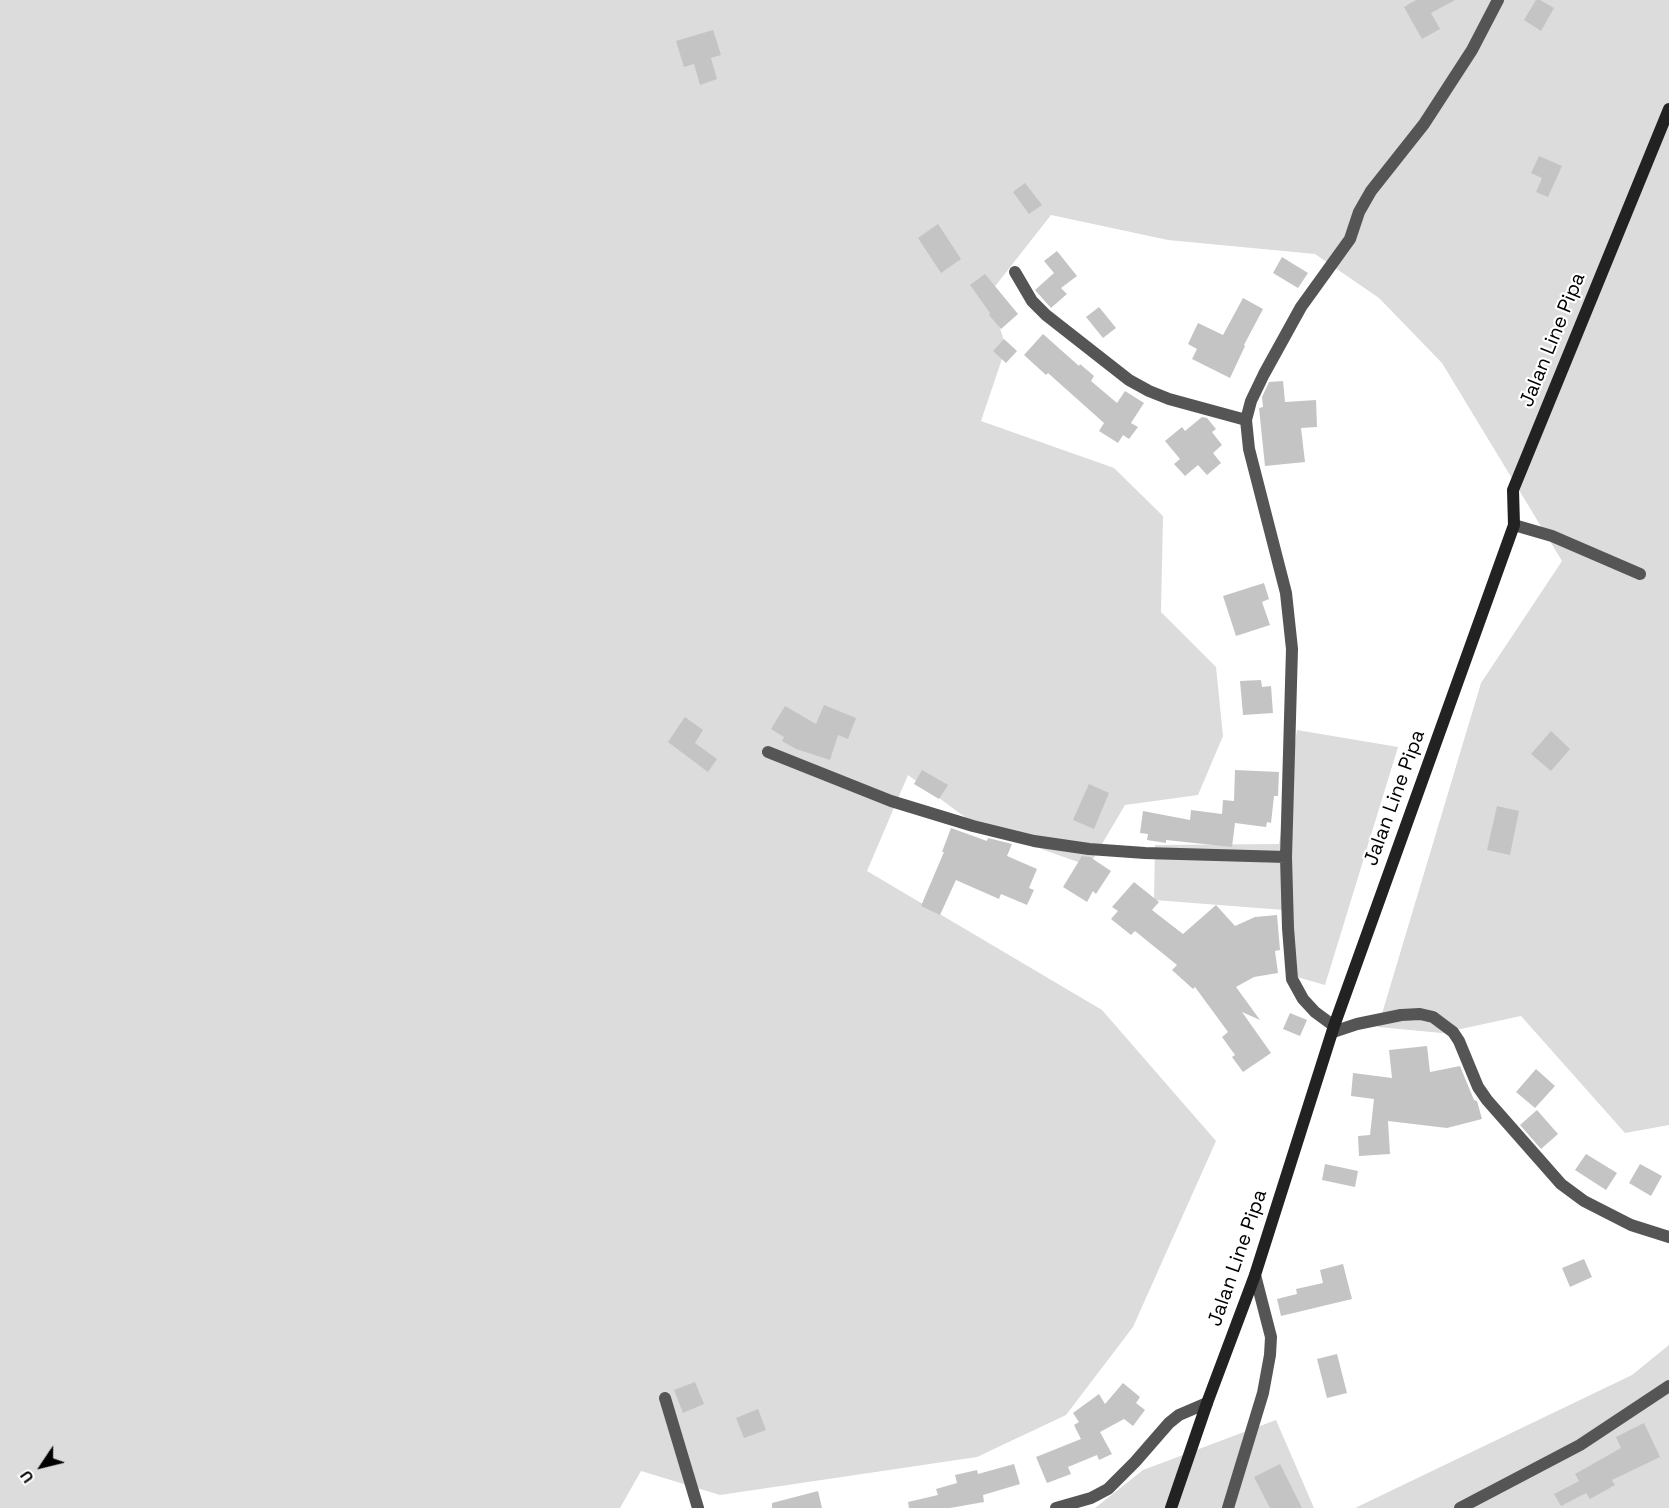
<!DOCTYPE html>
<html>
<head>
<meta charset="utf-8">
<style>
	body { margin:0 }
	#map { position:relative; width:1669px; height:1508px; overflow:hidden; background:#fff; font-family:"Space Grotesk",sans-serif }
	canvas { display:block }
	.north { position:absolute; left:12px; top:1436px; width:60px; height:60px; -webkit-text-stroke:4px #fff; paint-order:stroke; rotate:235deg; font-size:16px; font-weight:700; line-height:24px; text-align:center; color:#000 }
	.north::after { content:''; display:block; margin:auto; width:21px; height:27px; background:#000; clip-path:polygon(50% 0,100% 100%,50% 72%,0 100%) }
</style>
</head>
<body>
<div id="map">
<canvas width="1669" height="1508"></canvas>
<div class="north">U</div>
</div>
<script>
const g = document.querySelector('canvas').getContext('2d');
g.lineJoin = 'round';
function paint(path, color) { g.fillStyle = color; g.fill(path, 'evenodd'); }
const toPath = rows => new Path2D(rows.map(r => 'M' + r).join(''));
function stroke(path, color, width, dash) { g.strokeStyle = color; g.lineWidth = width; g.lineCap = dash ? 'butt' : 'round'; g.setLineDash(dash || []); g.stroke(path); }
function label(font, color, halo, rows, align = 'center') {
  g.font = font + ' "Space Grotesk",sans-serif'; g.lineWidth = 4.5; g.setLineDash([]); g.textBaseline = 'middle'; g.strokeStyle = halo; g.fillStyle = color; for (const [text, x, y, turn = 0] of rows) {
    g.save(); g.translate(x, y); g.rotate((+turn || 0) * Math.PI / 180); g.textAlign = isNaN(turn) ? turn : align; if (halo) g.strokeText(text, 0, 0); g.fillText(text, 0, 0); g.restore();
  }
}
paint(toPath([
	[0,0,1669,0,1669,1125,1625,1133,1521,1016,1442,1033,1378,1027,1481,683,1562,561,1442,363,1379,298,1315,254,1168,240,1051,215,989,294,1006,347,981,421,1114,468,1163,516,1161,612,1216,667,1223,736,1198,795,1125,805,1089,866,977,826,908,775,867,871,1102,1010,1216,1141,1133,1327,1066,1415,977,1457,720,1495,641,1471,620,1508,0,1508],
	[1297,730,1398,747,1325,985,1290,975,1284,910,1154,900,1155,845,1279,844],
	[1669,1345,1669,1508,1355,1508,1632,1375],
	[1276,1420,1314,1508,1095,1508,1143,1470]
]), '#dcdcdc');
paint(toPath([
	[1416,0,1455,0,1431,13,1440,29,1422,39,1404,7],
	[1536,0,1540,0,1554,8,1541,31,1524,20],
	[713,30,721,55,711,58,717,79,700,85,694,64,684,67,676,41],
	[1539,156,1562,166,1548,197,1536,192,1542,178,1531,173],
	[1025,183,1042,205,1029,214,1013,192],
	[938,224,961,259,941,273,918,238],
	[1057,251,1077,276,1061,288,1067,294,1051,308,1035,290,1054,273,1044,261],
	[1282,257,1308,273,1298,288,1273,273],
	[985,274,1018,314,1001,329,989,315,990,313,970,285],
	[1243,298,1263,309,1244,345,1245,346,1230,378,1192,359,1197,349,1188,344,1198,323,1223,335],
	[1099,307,1116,328,1103,338,1086,317],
	[1043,334,1079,366,1080,364,1094,376,1091,381,1117,403,1125,391,1144,403,1131,423,1138,427,1129,439,1123,435,1118,443,1099,431,1104,423,1048,373,1046,375,1024,355],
	[1004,339,1017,351,1006,363,993,351],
	[1283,381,1285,402,1316,400,1317,427,1301,428,1305,462,1265,466,1259,408,1263,407,1262,397,1269,382],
	[1202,417,1207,418,1216,429,1212,432,1222,445,1213,453,1221,463,1207,475,1198,465,1185,476,1174,464,1180,459,1165,441,1182,427,1185,431],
	[1264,583,1269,599,1262,602,1270,625,1236,636,1223,596],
	[1261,680,1262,687,1271,686,1273,713,1243,715,1240,681],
	[824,705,856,718,848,739,838,735,830,760,796,749,782,741,784,737,771,729,785,706,816,724],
	[685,717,703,730,695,743,717,759,708,772,668,742],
	[1551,731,1570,749,1551,771,1531,754],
	[922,770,948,785,939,799,914,784],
	[1235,770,1279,772,1278,796,1274,796,1271,823,1267,822,1266,827,1235,823,1232,847,1166,840,1166,843,1147,840,1148,834,1140,833,1143,811,1190,820,1191,810,1222,814,1223,800,1234,801],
	[1089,784,1109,793,1094,829,1073,820],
	[1497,806,1519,811,1510,855,1487,850],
	[951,828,987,841,988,838,1012,844,1007,856,1037,869,1029,888,1034,890,1027,905,1001,894,999,899,956,880,940,915,921,906,944,852,942,852],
	[1082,856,1090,857,1111,871,1096,894,1093,891,1087,902,1063,887],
	[1134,882,1159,902,1152,910,1183,934,1216,905,1235,926,1255,917,1277,915,1280,950,1275,951,1278,973,1254,977,1236,987,1260,1020,1242,1012,1271,1053,1243,1072,1232,1057,1235,1055,1222,1037,1228,1032,1195,987,1193,989,1172,970,1177,965,1135,931,1131,935,1111,919,1118,911,1112,907],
	[1290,1013,1307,1020,1300,1036,1283,1029],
	[1427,1046,1430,1072,1460,1066,1474,1100,1477,1101,1482,1119,1447,1128,1388,1121,1390,1154,1359,1156,1358,1136,1370,1135,1374,1099,1351,1096,1353,1073,1392,1078,1389,1050],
	[1536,1069,1555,1086,1535,1108,1516,1092],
	[1537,1110,1558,1134,1541,1149,1520,1125],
	[1586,1154,1617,1173,1606,1190,1575,1170],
	[1325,1164,1358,1171,1355,1187,1322,1180],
	[1640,1164,1662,1176,1651,1196,1629,1183],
	[1584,1259,1592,1277,1570,1287,1562,1268],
	[1343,1264,1352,1299,1281,1316,1277,1299,1297,1294,1296,1289,1323,1283,1320,1270],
	[1337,1354,1347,1393,1327,1398,1317,1359],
	[695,1382,704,1404,683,1413,674,1390],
	[1123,1383,1140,1397,1136,1403,1145,1410,1133,1426,1124,1419,1100,1432,1112,1454,1099,1460,1097,1455,1068,1467,1071,1474,1047,1483,1036,1457,1081,1439,1074,1425,1079,1422,1073,1413,1099,1394,1105,1404],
	[758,1409,766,1430,744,1438,736,1418],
	[1644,1423,1660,1457,1612,1480,1615,1485,1590,1499,1586,1493,1561,1506,1554,1494,1579,1481,1575,1474,1621,1448,1616,1437],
	[1014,1464,1020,1484,983,1495,984,1502,950,1508,909,1508,908,1502,938,1495,936,1489,957,1483,955,1475,977,1470,978,1474],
	[1280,1464,1302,1508,1270,1508,1254,1477],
	[818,1491,822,1508,772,1508,772,1503]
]), '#c4c4c4');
stroke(toPath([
	[1015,272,1032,301,1046,315,1129,380,1149,391,1169,399,1246,420],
	[1514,525,1552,536,1640,574],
	[768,752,891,801,973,826,1034,841,1089,849,1145,853,1286,857],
	[1334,1026,1315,1012,1303,999,1292,979,1288,928,1286,857,1292,649,1286,593,1249,449,1246,420,1251,401,1264,374,1301,307,1350,239,1359,212,1371,191,1424,124,1472,50,1498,0],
	[1333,1032,1357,1024,1401,1015,1420,1014,1433,1017,1453,1032,1459,1041,1478,1087,1487,1100,1561,1184,1584,1201,1631,1225,1669,1237],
	[665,1398,698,1508],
	[1056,1508,1091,1498,1108,1489,1135,1462,1169,1423,1179,1415,1207,1403],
	[1228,1508,1263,1393,1270,1355,1271,1337,1255,1275],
	[1460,1508,1580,1445,1669,1386]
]), '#555', 12);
stroke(toPath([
	[1171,1508,1207,1403,1255,1275,1334,1026,1514,525,1513,490,1669,109]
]), '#222', 12);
label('20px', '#000', '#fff', [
	["Jalan Line Pipa",1553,340,-68],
	["Jalan Line Pipa",1395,798,-70],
	["Jalan Line Pipa",1238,1258,-71]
]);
</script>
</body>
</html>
